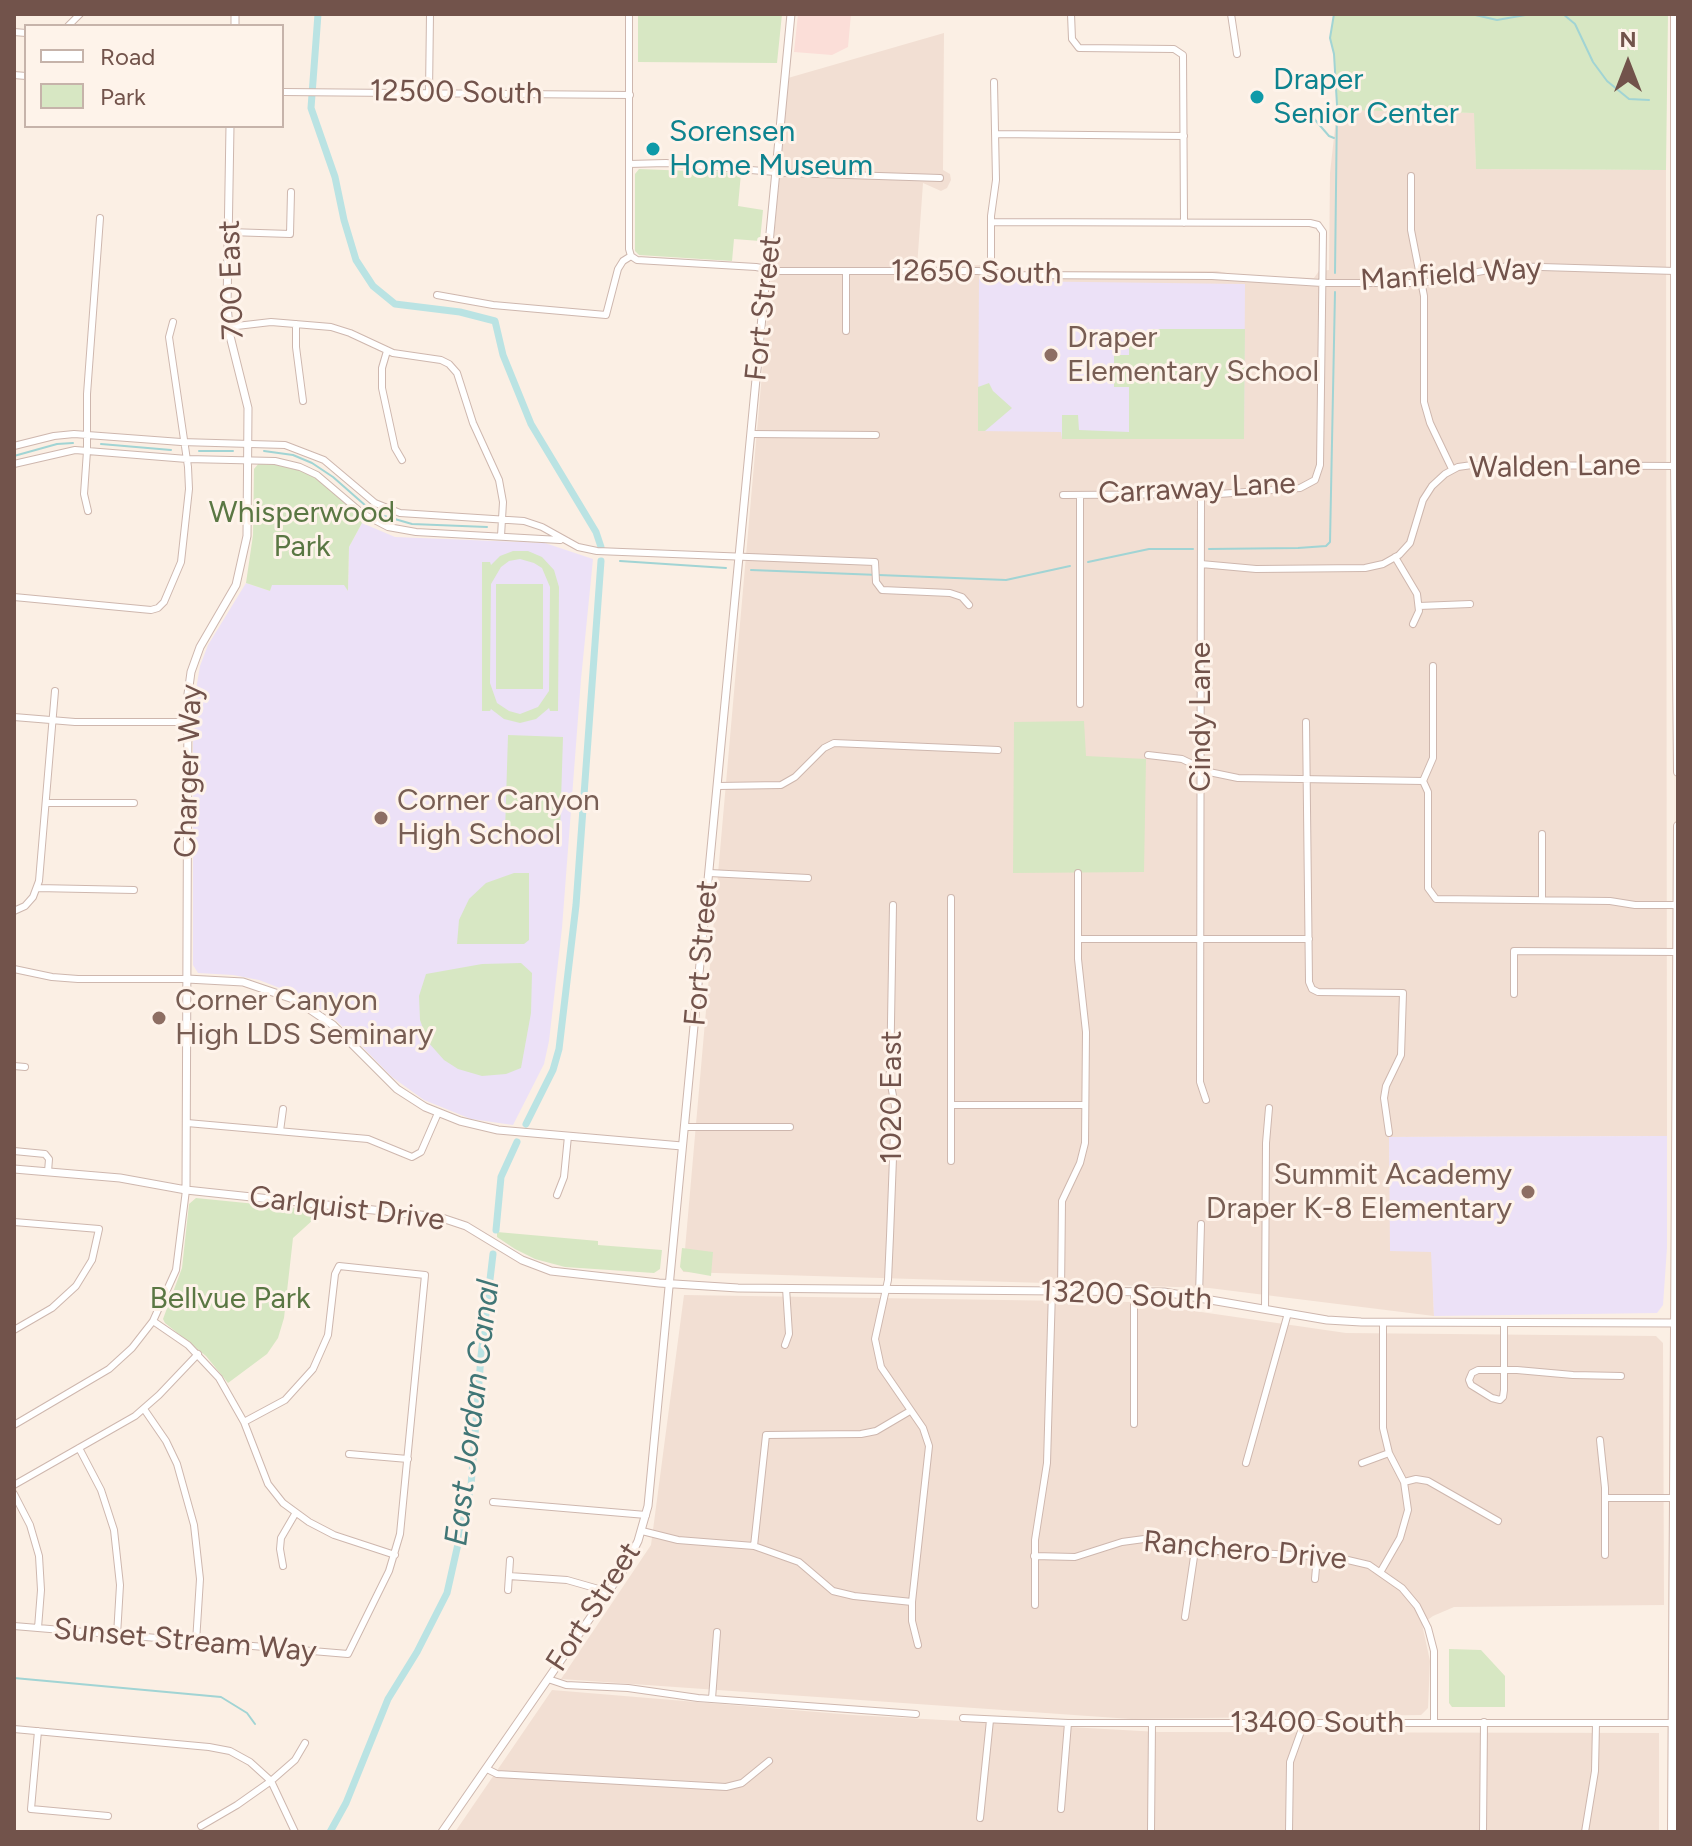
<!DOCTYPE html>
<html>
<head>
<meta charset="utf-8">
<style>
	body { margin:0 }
	#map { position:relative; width:1692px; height:1846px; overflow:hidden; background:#fbefe4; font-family:Figtree,sans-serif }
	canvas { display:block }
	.frame { position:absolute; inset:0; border:16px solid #72534b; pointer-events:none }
	.legend { position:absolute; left:24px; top:24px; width:260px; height:104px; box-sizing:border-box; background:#fef3ea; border:2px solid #c6b3aa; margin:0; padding:10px 14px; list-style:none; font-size:24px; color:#72534b }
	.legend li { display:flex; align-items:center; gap:16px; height:40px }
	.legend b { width:40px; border:2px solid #c6b3aa }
	.north { position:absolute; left:1588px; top:24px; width:80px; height:80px; -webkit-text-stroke:6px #fef3ea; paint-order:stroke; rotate:0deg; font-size:22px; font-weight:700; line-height:32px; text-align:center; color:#72534b }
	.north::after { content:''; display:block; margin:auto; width:28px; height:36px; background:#72534b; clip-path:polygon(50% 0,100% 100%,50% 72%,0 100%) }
</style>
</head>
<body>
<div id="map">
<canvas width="1692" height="1846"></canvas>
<div class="frame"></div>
<ul class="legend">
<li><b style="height:10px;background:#fff"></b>Road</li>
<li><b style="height:22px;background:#d7e7c3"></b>Park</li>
</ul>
<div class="north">N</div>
</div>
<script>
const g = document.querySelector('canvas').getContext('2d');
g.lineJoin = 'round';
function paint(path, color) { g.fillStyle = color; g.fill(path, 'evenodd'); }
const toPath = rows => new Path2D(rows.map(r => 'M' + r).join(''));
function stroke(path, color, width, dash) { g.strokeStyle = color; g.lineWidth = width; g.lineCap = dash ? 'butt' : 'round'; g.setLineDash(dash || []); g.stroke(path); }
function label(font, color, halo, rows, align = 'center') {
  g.font = font + ' Figtree,sans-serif'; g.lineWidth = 6; g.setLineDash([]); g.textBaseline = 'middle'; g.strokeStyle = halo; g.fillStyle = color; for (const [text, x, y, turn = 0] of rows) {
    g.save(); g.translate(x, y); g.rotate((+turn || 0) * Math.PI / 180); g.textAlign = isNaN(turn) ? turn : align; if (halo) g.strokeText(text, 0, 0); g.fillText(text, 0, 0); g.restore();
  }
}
paint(toPath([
	[944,33,943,170,950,174,951,180,947,188,941,191,923,183,917,267,984,265,1009,271,1217,271,1241,276,1314,278,1319,271,1329,270,1330,173,1337,110,1475,113,1476,169,1666,170,1667,1136,1389,1137,1391,1251,1432,1251,1434,1316,1209,1288,683,1272,788,78],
	[684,1295,1132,1302,1346,1333,1656,1336,1663,1343,1664,1605,1454,1607,1433,1616,1422,1624,1430,1661,1428,1708,1421,1715,1131,1719,561,1679,651,1545],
	[552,1690,853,1715,1159,1732,1659,1733,1659,1832,455,1832]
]), '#f2dfd3');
paint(toPath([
	[798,14,851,14,848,47,832,55,794,52]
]), '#fbded8');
paint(toPath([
	[979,277,1006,281,1245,284,1244,439,1062,439,1061,432,978,431],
	[362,523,395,537,545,543,593,559,581,679,562,928,549,1041,544,1064,513,1125,471,1119,424,1100,392,1077,336,1020,303,997,259,980,233,975,198,973,193,965,193,707,200,666,208,645,246,583,270,591,271,585,345,585,348,591,349,547],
	[1667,1136,1667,1248,1663,1305,1657,1313,1434,1316,1431,1252,1390,1251,1389,1137]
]), '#ece1f7');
paint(toPath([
	[638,14,782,14,777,63,638,62],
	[1334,14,1668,14,1666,170,1476,169,1474,113,1337,110,1334,54,1330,38],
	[639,169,741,173,738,206,763,210,760,241,734,239,732,261,639,255,635,251,635,174],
	[1150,329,1245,329,1244,439,1062,439,1062,415,1078,415,1079,430,1129,432,1129,387,1114,387,1114,355,1129,355,1129,332,1149,334],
	[989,383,993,391,1012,408,985,431,978,431,978,387],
	[273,463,290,466,315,477,361,517,362,523,349,547,348,591,344,585,272,585,270,591,246,583,253,535,254,469,259,463],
	[513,551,528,551,542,557,554,570,559,587,558,711,550,711,549,708,536,719,520,723,504,719,491,709,490,711,482,711,482,562,490,562,491,565,500,556],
	[520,559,534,563,542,568,550,587,549,691,538,707,520,714,509,711,497,703,490,683,491,584,501,567,509,561],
	[496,584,543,584,543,689,496,689],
	[1084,721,1086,756,1146,759,1144,872,1013,873,1014,722],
	[508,735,563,737,560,833,505,832],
	[514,873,529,873,529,940,524,944,457,944,459,920,469,899,486,883],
	[521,963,532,973,531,1013,521,1068,506,1074,482,1076,458,1069,444,1060,428,1042,420,1020,419,996,426,974,482,964],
	[196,1198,316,1210,314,1219,293,1238,284,1318,278,1338,267,1354,228,1383,206,1356,165,1323,163,1319,182,1268,189,1204],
	[497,1232,598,1241,598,1245,662,1250,660,1269,654,1273,565,1267,535,1259,515,1249,497,1237],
	[682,1248,713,1252,711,1276,683,1271,680,1267],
	[1449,1649,1481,1650,1505,1676,1505,1707,1452,1707,1449,1703]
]), '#d7e7c3');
stroke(toPath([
	[1334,14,1330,38,1334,54,1337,105,1335,273],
	[1471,14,1497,20,1531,14],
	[1563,14,1575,24,1593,62,1607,81,1629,99,1649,100],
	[1310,114,1329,136,1334,138],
	[101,444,171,450],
	[199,451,233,451],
	[264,451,293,455,312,463,333,477,366,506],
	[14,456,57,444,73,443],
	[381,515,412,524,487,527],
	[1209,549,1298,548,1326,546,1330,542,1335,292],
	[620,561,726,568],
	[1088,562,1149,549,1193,549],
	[751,570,1006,580,1070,566],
	[14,1678,221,1697,247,1713,255,1724]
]), '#a1d4d4', 2);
stroke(toPath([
	[318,14,311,108,335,177,344,220,356,260,373,286,395,304,460,312,495,321,503,355,531,424,596,532,601,547],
	[526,1124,553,1070,559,1049,576,905,601,561],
	[496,1230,501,1177,517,1142],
	[330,1832,346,1803,388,1699,417,1652,447,1593,471,1486,481,1356,493,1254]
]), '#bae3e3', 7);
const minor = toPath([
	[629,14,629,249,631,256],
	[1071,14,1072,39,1079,48,1174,49,1183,55,1184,223],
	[1231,14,1237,54],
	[68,26,80,14],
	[14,32,26,33],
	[14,75,26,76],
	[282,92,630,95],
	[429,93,430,14],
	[995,134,1184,136],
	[629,164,666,163,787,173,940,178],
	[1411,176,1411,230,1424,296,1424,402,1430,423,1452,469],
	[991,222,1310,223,1318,225,1323,232,1320,465,1315,480,1300,488,1219,494,1063,495],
	[229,232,290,234,291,192],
	[631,256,637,260,756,267,778,271,978,271,1014,275,1212,276,1322,283,1422,283,1508,266,1675,271],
	[846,271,846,331],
	[991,273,991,216,996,180,994,82],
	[437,295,493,305,606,315,618,269,623,261,631,256],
	[296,324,296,347,303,401],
	[228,327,271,322,331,327,350,333,393,353,441,360,449,364,457,373,473,423,499,480,503,502,501,536],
	[387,351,382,368,382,388,395,448,402,460],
	[752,434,876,435],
	[14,446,54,436,74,434,181,442,285,445,324,460,375,503,400,513,524,521,542,527,578,547,597,551,875,562,876,582,882,590,950,593,962,597,969,605],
	[14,464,75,450,187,459,275,461,300,467,317,475,363,514,388,527,416,532,560,540],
	[1080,495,1080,704],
	[1201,495,1200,1082,1206,1100],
	[88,511,84,494,87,451,87,394,100,218],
	[1395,557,1417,594,1419,611,1413,624],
	[1201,564,1256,569,1365,568,1383,564,1399,555,1410,543,1423,500,1432,486,1445,474,1458,467,1472,465,1675,466],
	[14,597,151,610,158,608,164,602,181,562,189,489,188,467,169,337,173,322],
	[1419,606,1470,604],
	[14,717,75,722,187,722],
	[1306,722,1309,982,1312,989,1318,992,1403,993,1401,1055,1386,1086,1384,1098,1389,1133],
	[1148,755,1182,759,1209,772,1238,778,1423,781],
	[1423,781,1428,792,1428,888,1436,899,1610,901,1635,905,1677,905],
	[1423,781,1433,758,1433,666],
	[718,786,781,785,795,777,824,748,834,743,998,750],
	[46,803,134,803],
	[1542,834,1542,900],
	[709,873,808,878],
	[37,888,134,890],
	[893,905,890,1080,895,1106,890,1236,888,1280,875,1339,881,1367,923,1428,929,1446,912,1602,912,1621,918,1645],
	[14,911,25,906,33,897,39,881,55,691],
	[1078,939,1309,939],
	[14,969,52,977,78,979,187,979],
	[1514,994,1514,951,1676,952],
	[14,1066,25,1067],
	[951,1105,1085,1105],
	[187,1123,368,1139,412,1157,421,1152,438,1113],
	[684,1127,790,1127],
	[280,1131,283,1109],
	[14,1151,45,1154,49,1159,48,1172],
	[951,1161,951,898],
	[557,1195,564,1177,568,1136],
	[14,1222,99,1229,92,1260,76,1286,52,1308,14,1330],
	[1061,1291,1062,1201,1080,1163,1085,1143,1086,1032,1078,959,1078,873],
	[1199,1296,1201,1224],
	[1265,1309,1266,1143,1269,1108],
	[153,1321,188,1345,219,1378,244,1422,268,1484,283,1503,309,1522,334,1535,395,1555],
	[1504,1323,1504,1390,1503,1397,1500,1400,1492,1398,1471,1385,1469,1380,1472,1373,1478,1370,1517,1370,1573,1375,1621,1376],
	[785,1345,789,1334,786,1288],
	[144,1409,166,1441,177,1464,194,1525,200,1579,196,1642],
	[1134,1424,1134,1291],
	[14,1425,109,1369,132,1348,153,1321,176,1270,186,1190],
	[1600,1440,1605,1488,1605,1555],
	[79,1448,101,1490,114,1530,120,1585,117,1635],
	[349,1454,408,1459],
	[1246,1463,1288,1313],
	[1362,1463,1389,1453],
	[1404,1482,1416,1479,1428,1481,1498,1521],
	[14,1485,135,1416,159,1395,198,1354],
	[14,1494,30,1525,39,1556,41,1590,38,1628],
	[1605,1498,1675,1498],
	[493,1502,646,1515],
	[642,1531,678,1540,754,1546,799,1562,833,1591,854,1596,912,1602],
	[754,1546,766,1435,861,1434,876,1431,910,1411],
	[1034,1556,1075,1557,1122,1542,1144,1539,1195,1550,1335,1557,1369,1565,1402,1588,1417,1606,1428,1628,1434,1651,1434,1723],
	[283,1566,280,1549,281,1538,295,1514],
	[1381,1571,1400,1538,1408,1510,1404,1482,1389,1453,1383,1428,1383,1322],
	[509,1576,567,1580,609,1592],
	[1315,1579,1317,1556],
	[508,1590,510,1560],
	[1035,1605,1035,1540,1047,1463,1052,1290],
	[1185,1617,1195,1550],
	[14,1626,348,1654,389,1571,400,1534,425,1275,339,1266,335,1274,328,1335,313,1369,285,1400,244,1422],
	[548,1679,566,1685,628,1688,698,1698,916,1714],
	[712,1699,717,1632],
	[963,1718,1068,1723,1672,1723],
	[14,1729,209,1747,230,1751,250,1762,271,1781,295,1832],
	[38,1731,31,1809,108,1816],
	[487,1769,497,1774,726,1787,742,1783,769,1761],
	[1061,1809,1068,1723],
	[980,1818,990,1720],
	[201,1826,237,1805,271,1781,295,1760,305,1743],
	[1151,1832,1152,1723],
	[1289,1832,1290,1762,1304,1723],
	[1483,1832,1484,1722],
	[1585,1832,1595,1771,1596,1723]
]);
const tertiary = toPath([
	[235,14,235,26],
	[187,979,243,982,296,1000,333,1025,397,1089,425,1107,460,1121,498,1130,682,1146],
	[14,1169,120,1178,186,1190,439,1217,466,1226,522,1260,551,1271,659,1283,738,1288,1164,1292,1327,1320,1361,1322,1678,1323],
	[186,1190,188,694,191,672,200,647,236,585,247,536,248,408,230,336,227,306,230,126],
	[442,1832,624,1569,638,1541,648,1506,791,14]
]);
const secondary = toPath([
	[1675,14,1675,466,1678,772],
	[1672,1832,1678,826]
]);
stroke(minor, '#ceb7ae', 8);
stroke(tertiary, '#ceb7ae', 9);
stroke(secondary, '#d0b6ac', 10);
stroke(minor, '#fff', 6);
stroke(tertiary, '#fff', 7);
stroke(secondary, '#fff', 8);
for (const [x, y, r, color] of [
	[1257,97,8,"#0f9aa8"],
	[653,149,8,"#0f9aa8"],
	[1051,355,8,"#8d6e63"],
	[381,818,8,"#8d6e63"],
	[159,1018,8,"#8d6e63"],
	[1528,1192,8,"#8d6e63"]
]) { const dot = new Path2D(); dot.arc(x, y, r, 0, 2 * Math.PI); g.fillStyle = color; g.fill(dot); stroke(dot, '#fef3ea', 3); }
label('30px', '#0d838f', '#fef3ea', [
	["Draper",1273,80],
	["Senior Center",1273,114],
	["Sorensen",669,132],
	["Home Museum",669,166]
], 'left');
label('30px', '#72534b', '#fef3ea', [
	["12500 South",456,93,1],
	["12650 South",976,273,1],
	["Manfield Way",1451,275,-4],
	["700 East",232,280,-92],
	["Fort Street",764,308,-84],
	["Walden Lane",1555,467,-1],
	["Carraway Lane",1197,489,-3],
	["Cindy Lane",1201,717,-90],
	["Charger Way",189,771,-88],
	["Fort Street",702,953,-85],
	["1020 East",892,1097,-90],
	["Carlquist Drive",347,1209,7],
	["13200 South",1126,1296,3],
	["Ranchero Drive",1245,1551,5],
	["Fort Street",594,1607,-57],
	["Sunset Stream Way",185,1641,5],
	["13400 South",1317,1723]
]);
label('30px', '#785e54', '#fef3ea', [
	["Draper",1067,338],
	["Elementary School",1067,372],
	["Corner Canyon",397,801],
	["High School",397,835],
	["Corner Canyon",175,1001],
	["High LDS Seminary",175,1035],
	["Summit Academy",1512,1175,"right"],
	["Draper K-8 Elementary",1512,1209,"right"]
], 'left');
label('30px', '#5a7743', '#fef3ea', [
	["Whisperwood",302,513],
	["Park",302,547],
	["Bellvue Park",230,1299]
]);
label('italic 32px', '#407676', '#fef3ea', [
	["East Jordan Canal",473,1413,-83]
]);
</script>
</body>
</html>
